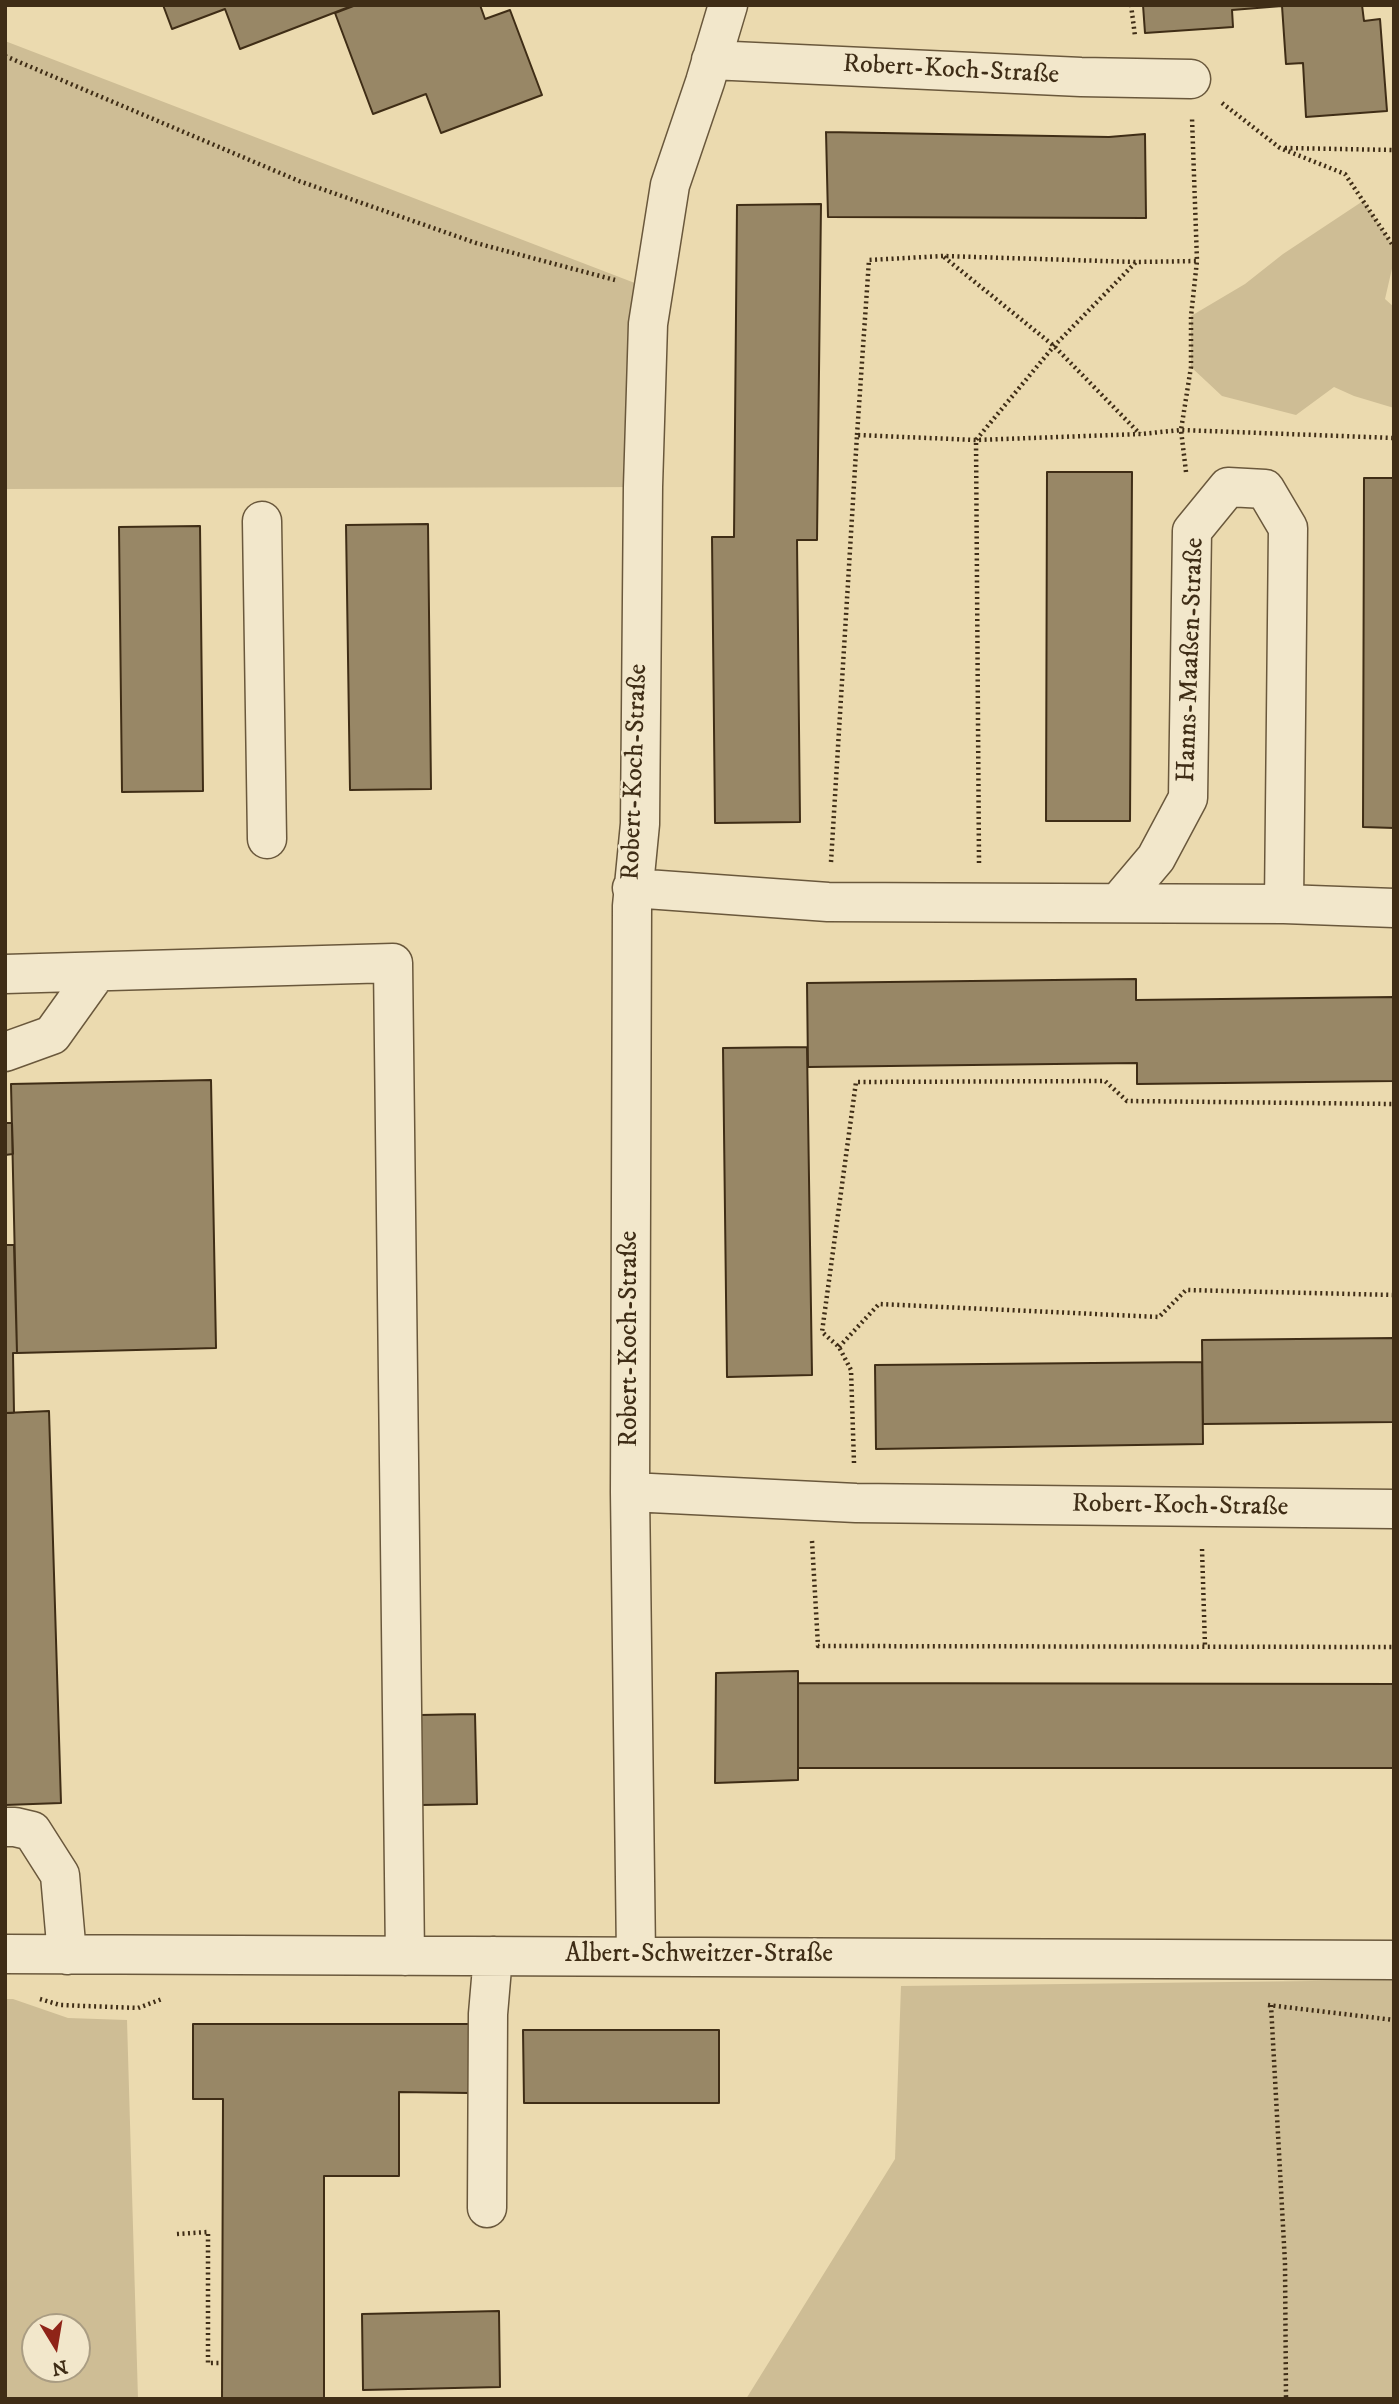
<!DOCTYPE html>
<html>
<head>
<meta charset="utf-8">
<style>
	body { margin:0 }
	#map { position:relative; width:1399px; height:2404px; overflow:hidden; background:#ebdaaf; font-family:"IM FELL DW Pica",serif }
	canvas { display:block }
	.frame { position:absolute; inset:0; border:7px solid #3f2d16; pointer-events:none }
	.north { position:absolute; left:21px; top:2313px; width:70px; height:70px; box-sizing:border-box; background:#f2e7cb; border:2px solid #aa9d83; border-radius:50%; rotate:169deg; font-size:19px; font-weight:700; line-height:28px; text-align:center; color:#3f2d16 }
	.north::after { content:''; display:block; margin:auto; width:24px; height:32px; background:#8f2418; clip-path:polygon(50% 0,100% 100%,50% 72%,0 100%) }
</style>
</head>
<body>
<div id="map">
<canvas width="1399" height="2404"></canvas>
<div class="frame"></div>
<div class="north">N</div>
</div>
<script>
const g = document.querySelector('canvas').getContext('2d');
g.lineJoin = 'round';
function paint(path, color) { g.fillStyle = color; g.fill(path, 'evenodd'); }
const toPath = rows => new Path2D(rows.map(r => 'M' + r).join(''));
function stroke(path, color, width, dash) { g.strokeStyle = color; g.lineWidth = width; g.lineCap = dash ? 'butt' : 'round'; g.setLineDash(dash || []); g.stroke(path); }
function label(font, color, halo, rows, align = 'center') {
  g.font = font + ' "IM FELL DW Pica",serif'; g.lineWidth = 5; g.setLineDash([]); g.textBaseline = 'middle'; g.strokeStyle = halo; g.fillStyle = color; for (const [text, x, y, turn = 0] of rows) {
    g.save(); g.translate(x, y); g.rotate((+turn || 0) * Math.PI / 180); g.textAlign = isNaN(turn) ? turn : align; if (halo) g.strokeText(text, 0, 0); g.fillText(text, 0, 0); g.restore();
  }
}
paint(toPath([
	[5,41,653,290,643,487,5,489],
	[1363,201,1394,247,1394,260,1385,299,1394,307,1394,408,1354,396,1334,387,1296,415,1222,396,1191,367,1191,316,1245,284,1283,254],
	[1394,1980,1394,2399,746,2399,895,2159,901,1986],
	[5,1999,13,1999,68,2018,127,2020,138,2399,5,2399],
	[77,2327,77,2369,35,2369,35,2327]
]), '#cebd95');
const building = toPath([
	[163,5,349,5,349,7,240,49,225,9,172,29,163,5],
	[356,5,480,5,485,19,510,10,542,95,441,133,426,94,373,114,335,13,356,5],
	[1143,5,1362,5,1364,21,1380,19,1387,111,1306,117,1303,63,1286,64,1282,6,1232,10,1233,27,1145,33,1143,5],
	[826,132,1109,137,1145,134,1146,218,828,217,826,132],
	[821,204,817,540,797,540,800,822,715,823,712,537,734,537,737,205,821,204],
	[1047,472,1132,472,1130,821,1046,821,1047,472],
	[1364,478,1394,478,1394,828,1363,827,1364,478],
	[428,524,431,789,350,790,346,525,428,524],
	[200,526,203,791,122,792,119,527,200,526],
	[1136,979,1136,1000,1394,997,1394,1081,1137,1084,1137,1063,808,1067,807,983,1136,979],
	[807,1047,812,1375,727,1377,723,1048,807,1047],
	[211,1080,216,1348,17,1353,11,1084,211,1080],
	[5,1123,12,1123,13,1154,5,1155,5,1123],
	[5,1245,14,1245,17,1353,13,1353,14,1413,5,1413,5,1245],
	[1394,1338,1394,1422,1203,1424,1202,1340,1394,1338],
	[1202,1362,1203,1444,876,1449,875,1365,1202,1362],
	[49,1411,61,1803,5,1805,5,1413,49,1411],
	[798,1671,798,1780,715,1783,716,1673,798,1671],
	[798,1683,1394,1684,1394,1768,798,1768,798,1683],
	[475,1714,477,1804,421,1805,420,1715,475,1714],
	[193,2024,470,2024,469,2093,399,2092,399,2176,324,2176,324,2399,222,2399,223,2099,193,2099,193,2024],
	[523,2030,719,2030,719,2103,524,2103,523,2030],
	[499,2311,500,2387,363,2390,362,2314,499,2311]
]);
paint(building, '#988766');
stroke(building, '#3f2d16', 2);
const minor = toPath([
	[711,60,1081,77,1191,79],
	[262,521,267,839],
	[632,888,828,902,1284,904,1394,908],
	[1118,903,1156,858,1188,798,1192,531,1228,487,1265,489,1288,528,1284,904],
	[5,974,393,963,405,1956],
	[5,1052,52,1035,97,972],
	[630,1492,856,1503,1394,1509],
	[5,1827,15,1827,32,1831,60,1875,67,1955],
	[5,1954,1394,1960],
	[636,1956,630,1492,632,906,640,824,643,487,648,324,670,185,705,82,728,5],
	[487,2208,488,2014,493,1956]
]);
stroke(minor, '#6a583c', 41);
stroke(toPath([
	[1131,5,1135,36],
	[5,56,299,181,476,243,615,280],
	[1222,103,1280,148,1345,174,1394,247],
	[1285,148,1394,150],
	[944,257,1054,346,1140,434],
	[857,435,869,260,943,256,1136,262,1197,261],
	[1186,472,1181,430,1191,367,1191,316,1197,261,1192,118],
	[831,862,857,435,976,440,1141,434,1181,430,1394,438],
	[979,863,976,440,1054,346,1136,262],
	[839,1347,879,1304,1159,1317,1186,1290,1394,1295],
	[854,1463,851,1370,839,1347,822,1332,856,1082,1105,1081,1127,1101,1394,1104],
	[812,1541,818,1646,1394,1647],
	[1202,1549,1205,1646],
	[40,1999,60,2005,138,2008,162,1999],
	[1268,2005,1394,2020],
	[1271,2005,1285,2263,1286,2399],
	[177,2234,208,2232,208,2363,223,2363]
]), '#3f2d16', 4.5, [2, 3.5]);
stroke(minor, '#f2e7cb', 38);
label('26px', '#3f2d16', '#f2e7cb', [
	["Robert-Koch-Straße",951,71,3],
	["Hanns-Maaßen-Straße",1192,660,-88],
	["Robert-Koch-Straße",636,772,-88],
	["Robert-Koch-Straße",631,1339,-90],
	["Robert-Koch-Straße",1180,1507,1],
	["Albert-Schweitzer-Straße",699,1956]
]);
</script>
</body>
</html>
